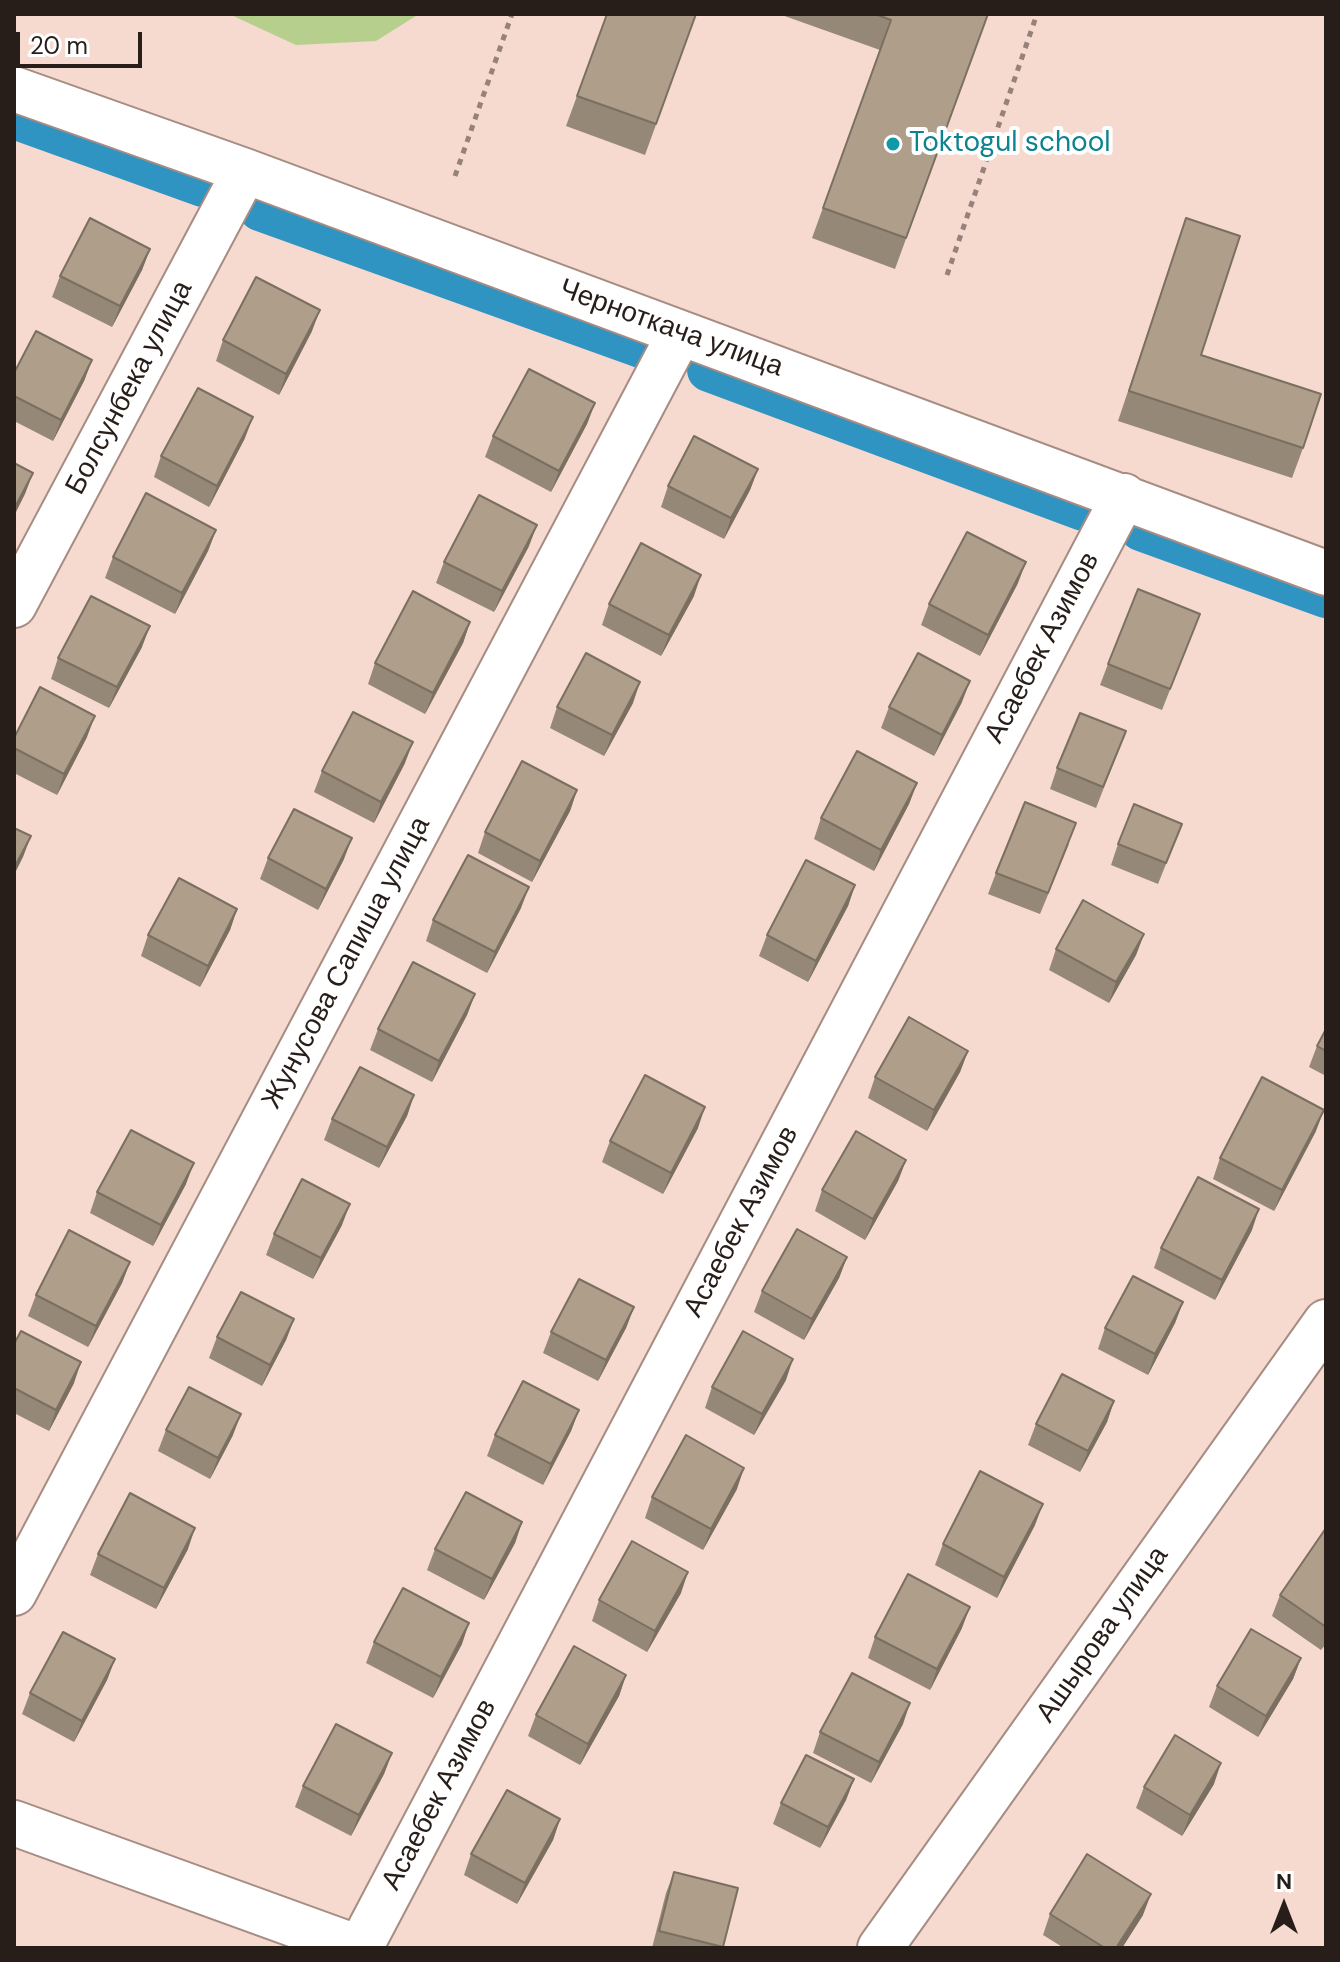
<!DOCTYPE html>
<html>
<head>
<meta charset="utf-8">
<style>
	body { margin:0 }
	#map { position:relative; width:1340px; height:1962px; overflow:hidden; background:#f6d9cf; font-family:"DM Sans",sans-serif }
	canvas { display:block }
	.frame { position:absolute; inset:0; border:16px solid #271d19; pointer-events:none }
	.north { position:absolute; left:1244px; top:1866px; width:80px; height:80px; -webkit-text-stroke:6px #fff; paint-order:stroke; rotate:0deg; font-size:22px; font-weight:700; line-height:32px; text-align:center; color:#271d19 }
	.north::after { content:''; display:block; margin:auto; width:28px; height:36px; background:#271d19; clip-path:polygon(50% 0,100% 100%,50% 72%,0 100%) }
	.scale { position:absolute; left:16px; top:32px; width:126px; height:36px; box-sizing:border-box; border:4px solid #271d19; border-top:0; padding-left:10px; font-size:24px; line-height:28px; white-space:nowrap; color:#271d19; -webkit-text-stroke:6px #fff; paint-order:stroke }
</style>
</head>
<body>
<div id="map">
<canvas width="1340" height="1962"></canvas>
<div class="frame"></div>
<div class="north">N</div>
<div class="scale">20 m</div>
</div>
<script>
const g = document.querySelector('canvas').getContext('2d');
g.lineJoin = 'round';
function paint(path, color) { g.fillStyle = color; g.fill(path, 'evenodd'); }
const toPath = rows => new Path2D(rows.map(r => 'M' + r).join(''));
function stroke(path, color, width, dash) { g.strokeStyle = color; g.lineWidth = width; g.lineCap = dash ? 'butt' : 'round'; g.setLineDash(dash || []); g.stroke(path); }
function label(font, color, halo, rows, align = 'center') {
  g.font = font + ' "DM Sans",sans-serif'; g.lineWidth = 8; g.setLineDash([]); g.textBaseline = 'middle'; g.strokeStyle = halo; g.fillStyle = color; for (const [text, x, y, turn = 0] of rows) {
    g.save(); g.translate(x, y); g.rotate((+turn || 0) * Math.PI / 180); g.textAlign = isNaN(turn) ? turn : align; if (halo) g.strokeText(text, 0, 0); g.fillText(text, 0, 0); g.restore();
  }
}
paint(toPath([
	[229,14,419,14,376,41,296,45]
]), '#b6cf8c');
stroke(toPath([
	[14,117,203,185],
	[260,209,641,346],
	[709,370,1083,509],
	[1141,529,1326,596]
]), '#2f94c2', 44);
const minor = toPath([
	[14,89,245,171,1326,573],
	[14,605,245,171],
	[14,1593,680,333],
	[14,1823,359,1948],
	[360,1948,1124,496],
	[880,1948,1326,1322]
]);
stroke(minor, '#a68c82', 48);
stroke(toPath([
	[455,176,512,14],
	[947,275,1037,14]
]), '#96827b', 5, [6, 6]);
stroke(minor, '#fff', 44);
paint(toPath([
	[607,14,696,14,645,155,566,126],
	[779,14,988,14,895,269,812,238,880,50],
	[1186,218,1201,355,1303,448,1292,478,1118,421],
	[150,249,142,270,112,327,52,297,60,276],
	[312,331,279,395,216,361,223,340],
	[92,360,84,381,53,441,14,421,14,373],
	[595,403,587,424,551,492,485,457,493,436],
	[245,438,209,507,154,477,161,456],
	[758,469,750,490,724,539,661,507,668,486],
	[216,530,208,551,175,614,105,578,113,557],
	[529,546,494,612,436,583,444,562],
	[1018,583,980,656,921,625,929,604],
	[694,596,661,656,602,625,609,604],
	[1200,614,1162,710,1100,685,1108,664],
	[470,622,463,643,425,714,368,684,375,663],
	[142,647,109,708,51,679,58,658],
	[962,702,934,756,881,728,889,707],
	[633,703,604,756,550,728,557,707],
	[1126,731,1096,808,1050,789,1057,768],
	[87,737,57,795,14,773,14,738],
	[405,763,374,823,314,792,322,771],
	[917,783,909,804,874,871,814,839,821,818],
	[577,790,570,811,532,882,478,853,485,832],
	[1182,824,1158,884,1111,865,1118,844],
	[1069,844,1040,914,988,894,996,873],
	[268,858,344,859,318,910,260,879],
	[855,885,848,906,808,982,759,956,767,935],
	[521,908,487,973,426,941,433,920],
	[237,909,230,930,200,987,141,956,148,935],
	[1144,934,1136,955,1109,1003,1049,970,1056,949],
	[475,994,467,1015,432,1082,370,1050,378,1029],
	[1326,1029,1326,1076,1309,1067,1317,1046],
	[968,1051,960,1072,927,1131,868,1098,875,1077],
	[414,1095,407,1116,379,1168,324,1140,332,1119],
	[698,1128,663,1194,602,1162,610,1141],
	[1316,1131,1274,1211,1213,1179,1220,1158],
	[906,1160,898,1181,865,1240,815,1211,822,1190],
	[186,1184,153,1246,90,1213,97,1192],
	[342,1225,313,1279,266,1255,274,1234],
	[1252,1230,1215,1300,1154,1268,1161,1248],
	[847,1257,839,1278,804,1340,754,1312,762,1291],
	[130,1262,122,1283,88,1347,28,1316,36,1295],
	[1183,1302,1175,1323,1148,1375,1098,1349,1105,1328],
	[634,1307,626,1328,598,1381,543,1353,551,1332],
	[294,1319,286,1340,262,1386,209,1358,217,1337],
	[14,1344,74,1383,49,1431,14,1413],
	[786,1380,754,1435,705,1408,712,1387],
	[1114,1401,1107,1422,1080,1472,1028,1445,1036,1424],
	[579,1410,571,1431,543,1485,487,1456,495,1435],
	[166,1430,233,1435,210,1479,158,1451],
	[737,1489,703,1550,645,1518,652,1497],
	[522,1522,515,1543,484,1600,427,1570,435,1549],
	[1035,1525,997,1598,935,1565,943,1544],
	[1326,1528,1326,1644,1321,1650,1272,1616,1280,1595],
	[188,1549,156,1609,90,1575,98,1554],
	[681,1593,647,1652,592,1621,599,1600],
	[962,1628,930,1690,868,1658,875,1637],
	[374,1642,462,1644,433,1698,366,1663],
	[1301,1658,1293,1679,1258,1737,1209,1707,1217,1686],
	[115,1659,107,1680,74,1742,22,1714,30,1693],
	[626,1675,619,1696,580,1765,528,1736,536,1715],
	[903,1724,871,1783,813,1753,820,1732],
	[392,1753,384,1774,351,1836,295,1807,303,1786],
	[854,1779,846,1800,820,1848,773,1824,781,1803],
	[1214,1784,1182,1836,1136,1808,1144,1787],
	[560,1819,553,1840,517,1904,464,1875,471,1854],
	[674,1872,738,1888,722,1948,652,1948,666,1893],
	[1050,1914,1143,1915,1122,1948,1064,1948,1043,1935]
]), '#968877');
paint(toPath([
	[150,249,142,270,112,327,120,306],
	[320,310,312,331,279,395,286,374],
	[92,360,84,381,53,441,61,420],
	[595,403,587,424,551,492,559,471],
	[253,417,245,438,209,507,217,486],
	[758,469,750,490,724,539,731,518],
	[33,473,25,494,14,516,14,509],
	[537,525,529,546,494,612,502,591],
	[216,530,208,551,175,614,182,593],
	[1026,562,1018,583,980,656,988,635],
	[701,575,694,596,661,656,669,635],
	[470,622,463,643,425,714,433,693],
	[150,626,142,647,109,708,117,687],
	[970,681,962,702,934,756,942,735],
	[640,682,633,703,604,756,612,735],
	[95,716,87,737,57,795,64,774],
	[413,742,405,763,374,823,381,802],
	[917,783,909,804,874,871,881,850],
	[577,790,570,811,532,882,540,861],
	[31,836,23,857,14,875,14,868],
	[352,838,344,859,318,910,326,889],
	[855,885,848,906,808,982,816,961],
	[529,887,521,908,487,973,495,952],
	[237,909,230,930,200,987,208,966],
	[1144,934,1136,955,1109,1003,1116,982],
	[475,994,467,1015,432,1082,439,1061],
	[968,1051,960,1072,927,1131,934,1110],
	[414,1095,407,1116,379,1168,387,1147],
	[705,1107,698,1128,663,1194,671,1173],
	[1324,1110,1316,1131,1274,1211,1282,1190],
	[906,1160,898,1181,865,1240,873,1219],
	[194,1163,186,1184,153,1246,161,1225],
	[350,1204,342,1225,313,1279,321,1258],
	[1259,1209,1252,1230,1215,1300,1222,1280],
	[847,1257,839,1278,804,1340,812,1319],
	[130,1262,122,1283,88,1347,96,1326],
	[1183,1302,1175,1323,1148,1375,1155,1354],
	[634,1307,626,1328,598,1381,606,1360],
	[294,1319,286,1340,262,1386,270,1365],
	[793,1359,786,1380,754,1435,762,1414],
	[81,1362,74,1383,49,1431,56,1410],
	[1114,1401,1107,1422,1080,1472,1088,1451],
	[579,1410,571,1431,543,1485,551,1464],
	[241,1414,233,1435,210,1479,218,1458],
	[744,1468,737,1489,703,1550,711,1529],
	[1043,1504,1035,1525,997,1598,1004,1577],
	[522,1522,515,1543,484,1600,492,1579],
	[195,1528,188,1549,156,1609,164,1588],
	[688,1572,681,1593,647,1652,655,1631],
	[970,1607,962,1628,930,1690,937,1669],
	[469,1623,462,1644,433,1698,441,1677],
	[1301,1658,1293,1679,1258,1737,1266,1716],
	[115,1659,107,1680,74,1742,82,1721],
	[626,1675,619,1696,580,1765,588,1744],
	[910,1703,903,1724,871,1783,879,1762],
	[392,1753,384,1774,351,1836,359,1815],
	[1221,1763,1214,1784,1182,1836,1190,1815],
	[854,1779,846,1800,820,1848,828,1827],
	[560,1819,553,1840,517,1904,525,1883],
	[1151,1894,1143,1915,1122,1948,1116,1948]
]), '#7a6f61');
const building = toPath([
	[607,14,696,14,656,124,577,96,607,14],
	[875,14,988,14,906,238,823,208,891,20,875,14],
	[90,218,150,249,120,306,60,276,90,218],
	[1186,218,1240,236,1201,355,1321,394,1303,448,1129,391,1186,218],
	[256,277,320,310,286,374,223,340,256,277],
	[36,331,92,360,61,420,14,396,14,373,36,331],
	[529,369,595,403,559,471,493,436,529,369],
	[198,388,253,417,217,486,161,456,198,388],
	[694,436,758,469,731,518,668,486,694,436],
	[14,463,33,473,14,509,14,463],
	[146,493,216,530,182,593,113,557,146,493],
	[479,495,537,525,502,591,444,562,479,495],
	[967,532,1026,562,988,635,929,604,967,532],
	[641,543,701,575,669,635,609,604,641,543],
	[1138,589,1200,614,1170,689,1108,664,1138,589],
	[413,591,470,622,433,693,375,663,413,591],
	[91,596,150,626,117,687,58,658,91,596],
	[586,653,640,682,612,735,557,707,586,653],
	[918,653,970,681,942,735,889,707,918,653],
	[40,687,95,716,64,774,14,748,14,738,40,687],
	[353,712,413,742,381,802,322,771,353,712],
	[1080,713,1126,731,1103,787,1057,768,1080,713],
	[857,751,917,783,881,850,821,818,857,751],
	[522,761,577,790,540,861,485,832,522,761],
	[1025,802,1076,823,1048,893,996,873,1025,802],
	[1134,804,1182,824,1166,863,1118,844,1134,804],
	[294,809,352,838,326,889,268,858,294,809],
	[14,828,31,836,14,868,14,828],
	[468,855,529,887,495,952,433,920,468,855],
	[806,860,855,885,816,961,767,935,806,860],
	[179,878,237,909,208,966,148,935,179,878],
	[1083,900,1144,934,1116,982,1056,949,1083,900],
	[413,962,475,994,439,1061,378,1029,413,962],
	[909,1017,968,1051,934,1110,875,1077,909,1017],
	[1326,1029,1326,1051,1317,1046,1326,1029],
	[360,1067,414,1095,387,1147,332,1119,360,1067],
	[645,1075,705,1107,671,1173,610,1141,645,1075],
	[1262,1077,1324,1110,1282,1190,1220,1158,1262,1077],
	[131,1130,194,1163,161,1225,97,1192,131,1130],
	[856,1131,906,1160,873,1219,822,1190,856,1131],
	[1198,1177,1259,1209,1222,1280,1161,1248,1198,1177],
	[302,1179,350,1204,321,1258,274,1234,302,1179],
	[797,1229,847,1257,812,1319,762,1291,797,1229],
	[69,1230,130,1262,96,1326,36,1295,69,1230],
	[1133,1276,1183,1302,1155,1354,1105,1328,1133,1276],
	[579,1279,634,1307,606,1360,551,1332,579,1279],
	[241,1292,294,1319,270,1365,217,1337,241,1292],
	[21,1331,81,1362,56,1410,14,1388,14,1344,21,1331],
	[743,1331,793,1359,762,1414,712,1387,743,1331],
	[1062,1374,1114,1401,1088,1451,1036,1424,1062,1374],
	[523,1381,579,1410,551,1464,495,1435,523,1381],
	[189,1387,241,1414,218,1458,166,1430,189,1387],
	[686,1435,744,1468,711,1529,652,1497,686,1435],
	[980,1471,1043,1504,1004,1577,943,1544,980,1471],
	[466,1492,522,1522,492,1579,435,1549,466,1492],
	[130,1493,195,1528,164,1588,98,1554,130,1493],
	[1326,1528,1326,1627,1280,1595,1326,1528],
	[632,1541,688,1572,655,1631,599,1600,632,1541],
	[908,1574,970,1607,937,1669,875,1637,908,1574],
	[403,1588,469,1623,441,1677,374,1642,403,1588],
	[1251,1629,1301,1658,1266,1716,1217,1686,1251,1629],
	[63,1632,115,1659,82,1721,30,1693,63,1632],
	[574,1646,626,1675,588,1744,536,1715,574,1646],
	[852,1673,910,1703,879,1762,820,1732,852,1673],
	[336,1724,392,1753,359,1815,303,1786,336,1724],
	[1175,1735,1221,1763,1190,1815,1144,1787,1175,1735],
	[806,1755,854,1779,828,1827,781,1803,806,1755],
	[507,1790,560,1819,525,1883,471,1854,507,1790],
	[1087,1854,1151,1894,1116,1948,1105,1948,1050,1914,1087,1854],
	[674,1872,738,1888,723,1947,659,1931,674,1872]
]);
paint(building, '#af9e8a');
stroke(building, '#7a6f61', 2);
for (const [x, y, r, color] of [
	[893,144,8,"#0f9aa8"]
]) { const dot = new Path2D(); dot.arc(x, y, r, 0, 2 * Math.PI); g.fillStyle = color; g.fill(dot); stroke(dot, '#fff', 3); }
label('28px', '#0d838f', '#fff', [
	["Toktogul school",909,144]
], 'left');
label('28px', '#271d19', '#fff', [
	["Черноткача улица",671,329,20],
	["Болсунбека улица",130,388,-62],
	["Асаебек Азимов",1043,648,-62],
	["Жунусова Сапиша улица",347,963,-62],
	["Асаебек Азимов",742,1222,-62],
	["Ашырова улица",1103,1635,-55],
	["Асаебек Азимов",440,1795,-62]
]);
</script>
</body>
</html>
